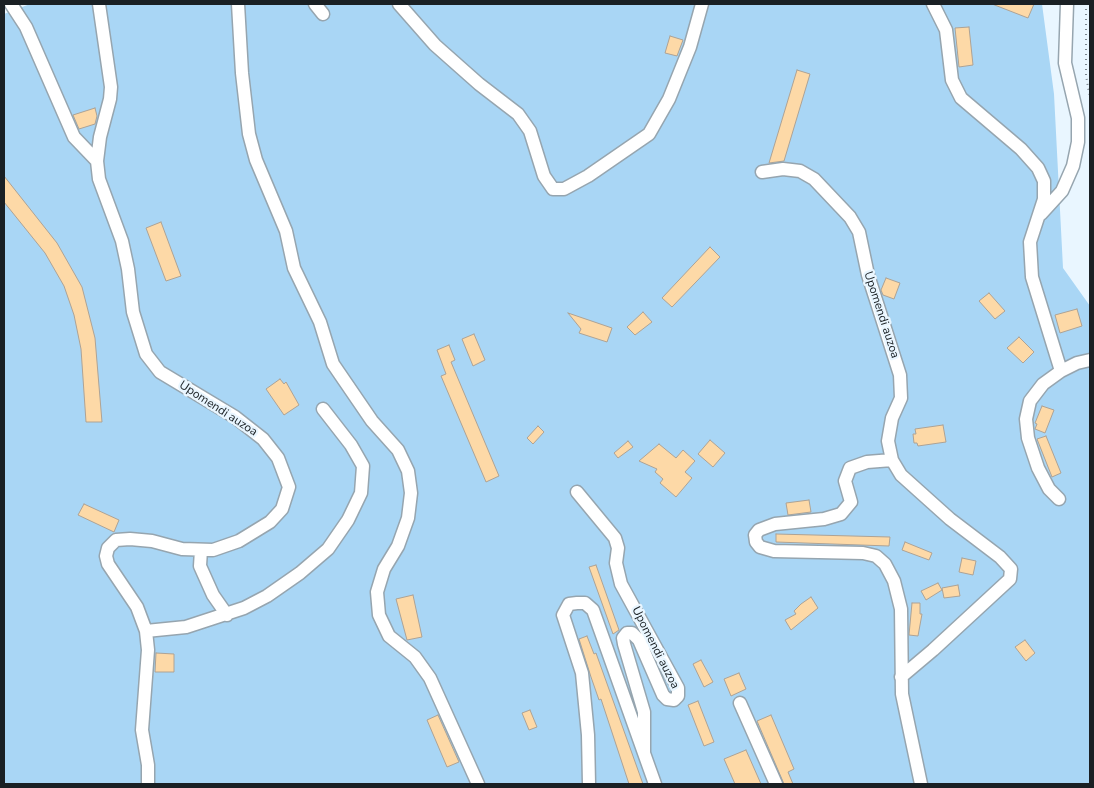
<!DOCTYPE html>
<html>
<head>
<meta charset="utf-8">
<style>
	body { margin:0 }
	#map { position:relative; width:1094px; height:788px; overflow:hidden; background:#e9f6ff; font-family:"Nunito Sans",sans-serif }
	canvas { display:block }
	.frame { position:absolute; inset:0; border:5px solid #1a2024; pointer-events:none }
</style>
</head>
<body>
<div id="map">
<canvas width="1094" height="788"></canvas>
<div class="frame"></div>
</div>
<script>
const g = document.querySelector('canvas').getContext('2d');
g.lineJoin = 'round';
function paint(path, color) { g.fillStyle = color; g.fill(path, 'evenodd'); }
const toPath = rows => new Path2D(rows.map(r => 'M' + r).join(''));
function stroke(path, color, width, dash) { g.strokeStyle = color; g.lineWidth = width; g.lineCap = dash ? 'butt' : 'round'; g.setLineDash(dash || []); g.stroke(path); }
function label(font, color, halo, rows, align = 'center') {
  g.font = font + ' "Nunito Sans",sans-serif'; g.lineWidth = 4.5; g.setLineDash([]); g.textBaseline = 'middle'; g.strokeStyle = halo; g.fillStyle = color; for (const [text, x, y, turn = 0] of rows) {
    g.save(); g.translate(x, y); g.rotate((+turn || 0) * Math.PI / 180); g.textAlign = isNaN(turn) ? turn : align; if (halo) g.strokeText(text, 0, 0); g.fillText(text, 0, 0); g.restore();
  }
}
paint(toPath([
	[30,4,1042,4,1054,94,1063,268,1090,306,1090,784,4,784,4,14]
]), '#a9d6f5');
const building = toPath([
	[992,4,1034,4,1028,18,992,4],
	[969,27,973,65,959,67,955,28,969,27],
	[670,36,683,40,677,56,665,53,670,36],
	[797,70,810,74,784,161,769,163,797,70],
	[95,108,97,116,95,124,79,129,73,115,95,108],
	[4,176,57,243,82,287,95,338,102,422,86,422,81,349,74,315,64,286,45,253,4,202,4,176],
	[161,222,181,276,166,281,146,228,161,222],
	[710,247,720,257,672,307,662,298,710,247],
	[886,278,900,283,894,299,883,295,881,290,886,278],
	[989,293,1005,311,995,319,979,301,989,293],
	[1077,309,1082,326,1060,333,1055,315,1077,309],
	[643,312,652,322,635,335,627,327,643,312],
	[568,313,612,328,607,342,579,333,581,329,568,313],
	[474,334,485,360,473,366,462,339,474,334],
	[1019,337,1034,352,1023,363,1007,348,1019,337],
	[449,345,455,360,451,362,499,476,486,482,441,376,446,374,437,350,449,345],
	[280,379,284,384,286,382,299,405,284,415,266,389,280,379],
	[1042,406,1054,410,1045,433,1035,429,1037,424,1035,423,1042,406],
	[943,425,946,442,918,446,917,443,914,443,913,434,916,434,915,429,943,425],
	[538,426,544,432,533,444,527,438,538,426],
	[1046,436,1061,473,1052,477,1037,439,1046,436],
	[710,440,725,453,713,467,698,454,710,440],
	[628,441,633,447,618,458,614,453,628,441],
	[659,444,676,458,683,450,695,461,685,472,692,478,676,497,660,483,663,479,655,472,657,469,639,461,659,444],
	[809,500,811,512,788,515,786,503,809,500],
	[84,504,119,520,114,532,78,515,84,504],
	[776,534,890,537,889,546,776,542,776,534],
	[905,542,932,553,929,560,902,550,905,542],
	[962,558,976,561,973,575,959,572,962,558],
	[596,565,619,630,613,634,589,567,596,565],
	[938,583,942,590,926,600,921,591,938,583],
	[958,585,960,596,944,598,942,588,958,585],
	[413,595,422,637,407,640,396,599,413,595],
	[811,597,818,608,791,630,785,620,796,614,794,611,801,604,811,597],
	[912,603,920,603,920,614,922,614,918,636,909,635,912,603],
	[587,636,594,654,596,653,643,784,629,784,601,699,599,700,591,677,579,639,587,636],
	[1025,640,1035,653,1026,661,1015,647,1025,640],
	[156,653,174,654,174,672,155,672,156,653],
	[701,660,713,682,704,687,693,664,701,660],
	[739,673,746,689,731,696,724,679,739,673],
	[698,701,714,742,704,746,688,705,698,701],
	[530,710,537,727,529,730,522,713,530,710],
	[438,715,459,762,447,767,427,720,438,715],
	[771,715,794,769,788,772,793,784,784,784,757,721,771,715],
	[746,750,761,784,735,784,724,759,746,750]
]);
paint(building, '#fdd9a7');
stroke(building, '#aea395', 1);
const minor = toPath([
	[11,4,26,27,74,137,97,161],
	[99,4,111,87,110,99,100,137,97,161,99,179,122,241,128,269,133,312,146,354,160,372,235,417,263,439,278,458,289,487,282,509,270,522,239,541,213,550,182,549,152,541,130,539,116,540,108,548,106,556,108,564,137,607,146,631,148,650,142,730,148,765,148,784],
	[238,4,242,73,249,134,256,160,286,231,294,268,320,322,333,364,372,421,398,450,408,471,411,493,408,518,398,546,384,569,377,592,379,615,389,636,415,657,430,678,478,784],
	[315,4,323,14],
	[399,4,435,45,479,84,518,114,530,131,544,176,553,189,564,189,588,176,649,134,669,99,690,47,702,4],
	[933,4,946,30,952,80,961,98,1021,149,1038,168,1044,181,1044,199,1030,242,1032,277,1061,371],
	[762,172,783,169,800,171,814,179,850,217,859,232,868,275,900,375,901,398,892,418,888,441,892,460,901,475,950,519,1000,557,1011,569,1010,579,933,650,901,677],
	[1041,214,1062,191,1073,166,1078,142,1078,118,1065,63,1067,4],
	[892,460,867,462,850,468,845,481,851,502,841,514,824,519,775,524,759,530,755,535,756,542,760,547,774,551,863,553,876,556,885,564,894,581,901,609,902,694,921,784],
	[577,492,615,538,618,548,616,563,621,584,678,688,678,696,674,700,667,699,663,695,639,640,632,633,627,633,623,638,624,644,644,712,644,752],
	[1059,499,1049,489,1038,468,1028,438,1026,419,1030,401,1043,384,1061,371,1077,363,1090,360],
	[201,550,200,566,213,595,227,615],
	[146,631,186,627,244,608,267,596,300,573,328,549,348,520,361,493,363,466,351,445,323,409],
	[740,703,776,784],
	[589,784,588,735,582,673,563,615,569,604,577,603,585,603,593,610,655,784]
]);
stroke(minor, '#96a5af', 15);
stroke(toPath([
	[1086,4,1086,76,1090,98]
]), '#7b848b', 2, [1, 4]);
stroke(minor, '#fff', 12);
label('12px', '#1a2024', '#e9f6ff', [
	["Upomendi auzoa",881,315,72],
	["Upomendi auzoa",218,409,33],
	["Upomendi auzoa",655,648,63]
]);
</script>
</body>
</html>
